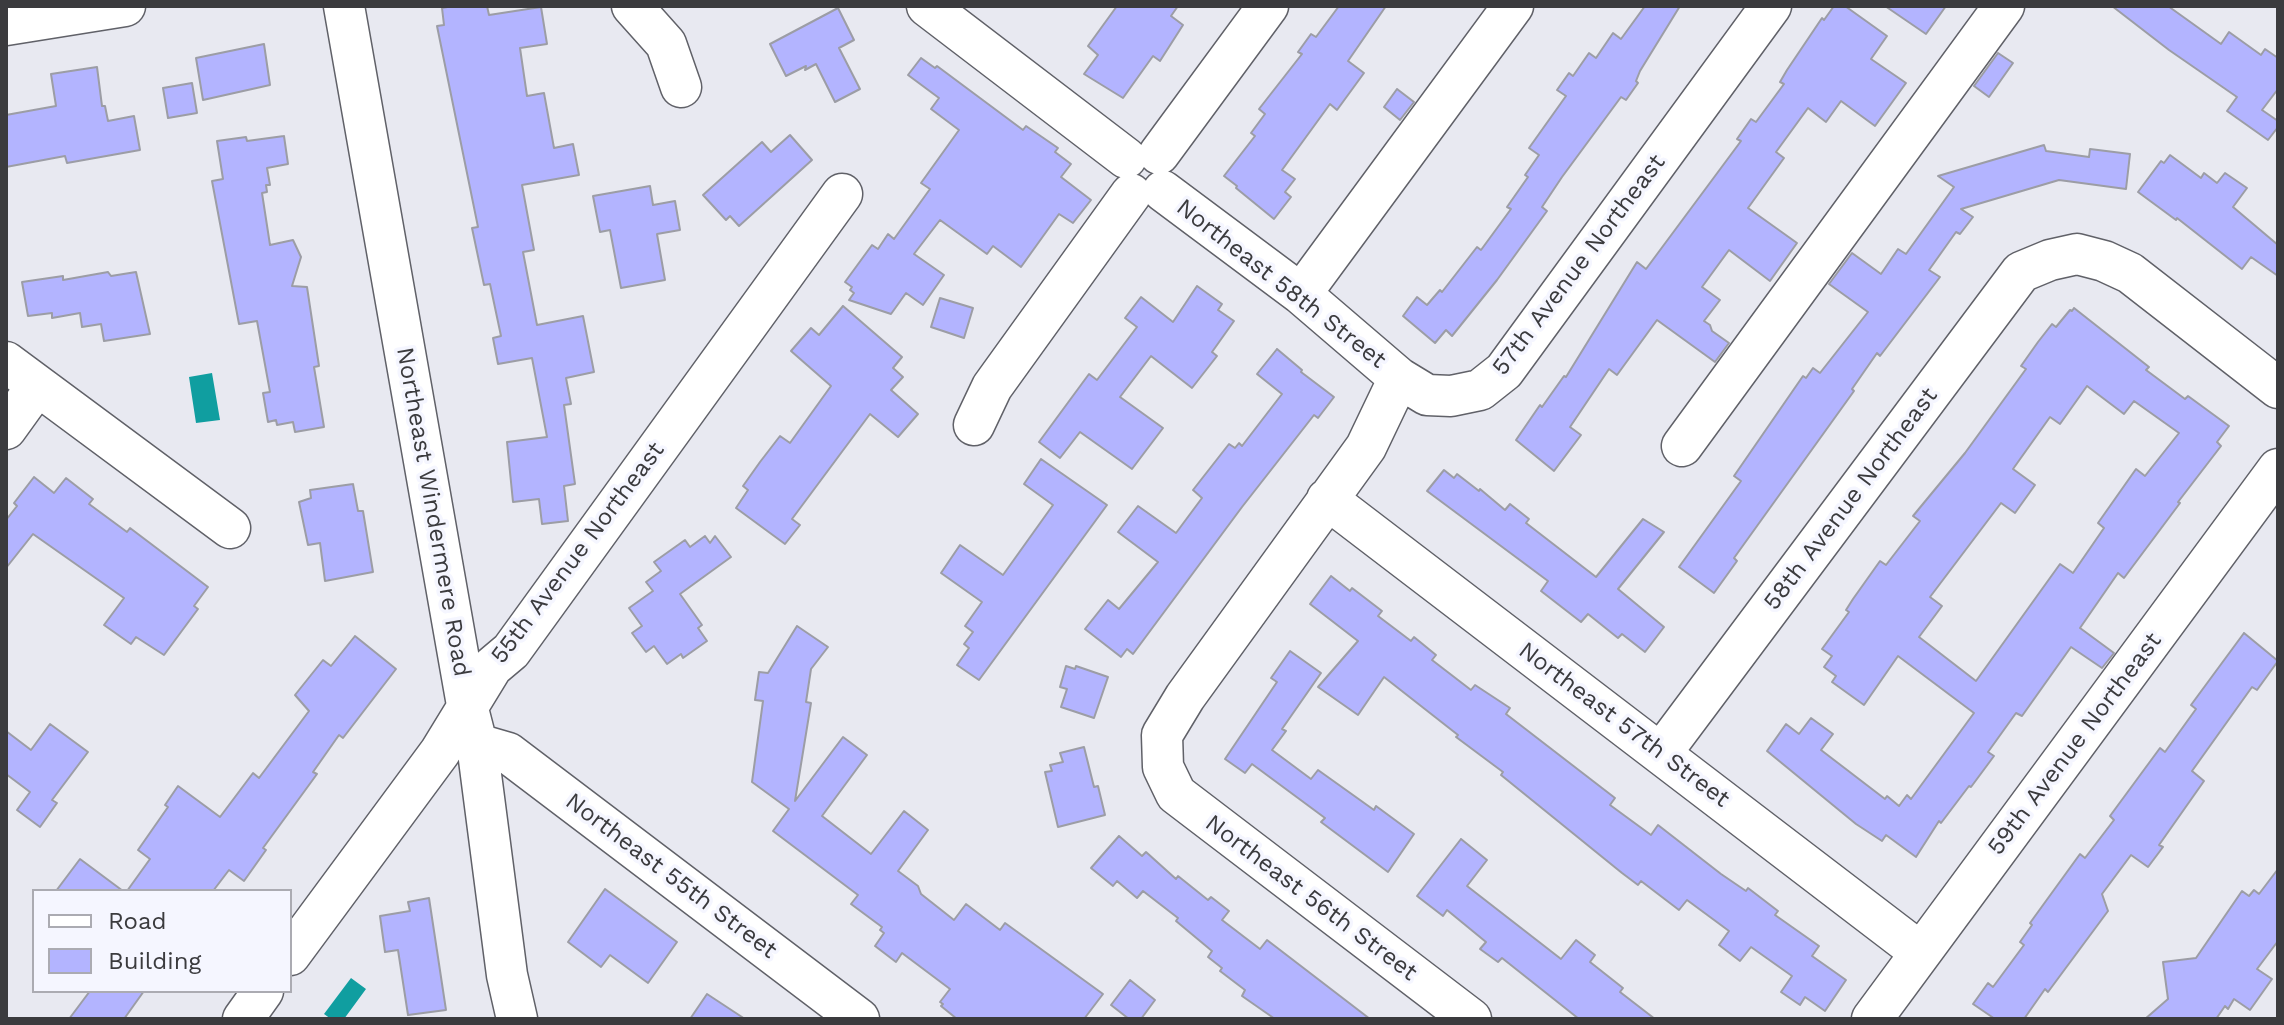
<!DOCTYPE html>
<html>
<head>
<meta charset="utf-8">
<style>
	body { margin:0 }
	#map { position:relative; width:2284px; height:1025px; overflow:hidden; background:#e8e9f1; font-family:"Work Sans",sans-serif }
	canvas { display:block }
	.frame { position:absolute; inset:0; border:8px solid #3b3b3e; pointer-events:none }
	.legend { position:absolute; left:32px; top:889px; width:260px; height:104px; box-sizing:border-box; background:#f5f6ff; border:2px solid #ababb2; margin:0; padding:10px 14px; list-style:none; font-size:24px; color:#3b3b3e }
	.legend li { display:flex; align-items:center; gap:16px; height:40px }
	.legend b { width:40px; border:2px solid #ababb2 }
</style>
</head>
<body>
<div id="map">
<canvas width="2284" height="1025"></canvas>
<div class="frame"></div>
<ul class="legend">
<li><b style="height:10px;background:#fff"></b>Road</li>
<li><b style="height:22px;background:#b3b4ff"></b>Building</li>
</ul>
</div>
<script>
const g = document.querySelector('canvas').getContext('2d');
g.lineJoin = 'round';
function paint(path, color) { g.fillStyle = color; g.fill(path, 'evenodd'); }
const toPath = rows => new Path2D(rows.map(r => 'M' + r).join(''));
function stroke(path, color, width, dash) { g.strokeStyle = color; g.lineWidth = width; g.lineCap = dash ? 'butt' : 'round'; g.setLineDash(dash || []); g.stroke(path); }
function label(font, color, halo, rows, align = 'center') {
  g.font = font + ' "Work Sans",sans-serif'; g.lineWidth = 7; g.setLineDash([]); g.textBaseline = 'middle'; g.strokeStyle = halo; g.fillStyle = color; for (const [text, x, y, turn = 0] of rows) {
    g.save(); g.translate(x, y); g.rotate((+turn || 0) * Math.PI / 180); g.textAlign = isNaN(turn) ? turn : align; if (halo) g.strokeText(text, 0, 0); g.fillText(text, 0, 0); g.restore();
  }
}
paint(toPath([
	[212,373,220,420,196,423,189,377],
	[351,978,366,989,344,1019,331,1019,324,1014]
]), '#109ea0');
const building = toPath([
	[453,6,487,6,489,15,541,7,547,44,520,48,527,96,544,93,554,148,573,144,579,175,522,185,534,250,523,252,537,325,583,316,594,372,566,378,571,404,564,405,575,484,564,486,568,521,542,524,539,499,513,502,507,442,547,437,532,358,498,364,493,338,501,336,490,284,484,285,472,228,478,227,437,26,444,25,442,8,453,6],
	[1117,6,1178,6,1171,16,1183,25,1160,61,1153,56,1123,98,1084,74,1098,55,1088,46,1117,6],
	[1339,6,1386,6,1348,61,1364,73,1337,110,1330,104,1282,170,1295,179,1285,192,1291,197,1274,219,1236,188,1237,186,1224,176,1255,136,1251,133,1265,114,1259,109,1302,54,1298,52,1311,34,1316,37,1339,6],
	[1645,6,1680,6,1640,71,1636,81,1638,83,1626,100,1621,97,1562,177,1542,207,1547,211,1497,280,1452,336,1446,330,1435,343,1403,316,1417,297,1427,305,1440,290,1442,292,1477,247,1481,250,1511,209,1507,207,1528,177,1525,175,1539,155,1529,148,1566,96,1557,90,1569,73,1573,76,1589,53,1596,58,1613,33,1621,39,1645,6],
	[1834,6,1845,6,1887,36,1871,59,1906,83,1875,126,1841,101,1826,122,1808,108,1776,152,1784,158,1748,208,1797,243,1770,281,1729,250,1702,287,1720,300,1704,321,1710,325,1712,331,1729,343,1715,362,1657,320,1617,375,1609,369,1570,427,1581,435,1554,471,1516,440,1540,405,1542,407,1564,376,1566,377,1637,262,1646,269,1741,141,1737,139,1751,119,1756,122,1784,84,1780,82,1787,70,1822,18,1824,20,1834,6],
	[1885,6,1946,6,1926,34,1885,6],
	[2112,6,2168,6,2221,44,2229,32,2261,55,2265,49,2278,58,2278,89,2262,110,2278,121,2278,127,2268,140,2227,111,2237,97,2169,50,2112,6],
	[838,8,854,40,839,48,860,89,835,102,816,64,805,70,806,66,786,76,770,44,838,8],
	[264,44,270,85,203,100,196,58,264,44],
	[1998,53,2013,63,1989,97,1974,86,1998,53],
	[921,58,935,68,937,66,1023,130,1026,126,1058,148,1055,152,1071,164,1061,177,1091,200,1073,223,1059,214,1021,267,993,246,987,254,940,220,914,254,944,275,923,305,906,293,891,314,849,300,854,293,850,290,852,287,845,282,872,245,878,249,888,234,894,239,930,189,921,183,959,130,931,109,939,98,908,75,921,58],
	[97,67,102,106,105,106,108,121,134,116,140,150,67,163,65,156,6,167,6,115,56,106,51,74,97,67],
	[192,83,197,113,168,118,163,88,192,83],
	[1397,89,1414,102,1400,120,1384,107,1397,89],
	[790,135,812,160,739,226,730,216,726,220,703,195,762,142,771,152,790,135],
	[284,136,288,164,267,168,270,185,266,185,267,192,262,193,270,245,293,240,301,257,292,286,307,287,319,366,314,367,324,427,295,432,293,422,277,425,276,420,268,422,263,393,270,392,257,321,239,324,212,181,223,179,217,141,246,137,247,141,284,136],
	[2044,145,2046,151,2089,157,2090,149,2130,154,2126,189,2059,180,1961,209,1973,217,1960,234,1956,232,1929,270,1940,277,1880,356,1877,353,1852,389,1854,391,1734,558,1737,561,1714,593,1679,567,1741,481,1734,476,1803,376,1806,378,1813,368,1820,373,1868,312,1829,284,1852,253,1881,274,1898,249,1906,254,1954,187,1938,176,2044,145],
	[2170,155,2201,178,2204,173,2217,183,2225,173,2247,188,2233,207,2278,245,2278,276,2251,257,2242,269,2177,218,2176,220,2138,192,2161,161,2164,163,2170,155],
	[650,186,653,205,675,201,680,230,657,234,665,280,621,288,610,230,600,232,593,196,650,186],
	[108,272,111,276,136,272,150,334,104,341,101,324,82,327,80,313,52,318,52,313,28,316,22,282,63,276,63,280,108,272],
	[1197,286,1222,304,1218,310,1234,321,1212,352,1217,356,1192,388,1151,356,1120,397,1163,428,1132,469,1080,432,1060,458,1039,442,1089,374,1097,380,1137,327,1125,318,1141,297,1173,322,1197,286],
	[940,298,973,308,964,338,931,327,940,298],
	[843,306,902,357,893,368,903,377,891,390,918,414,898,437,870,414,792,519,800,525,785,544,736,508,748,490,743,486,760,462,780,436,790,443,831,386,791,351,811,328,819,335,843,306],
	[2074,308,2149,367,2146,370,2185,399,2188,396,2229,426,2217,442,2221,446,2178,502,2180,503,2124,578,2118,573,2080,628,2114,653,2102,668,2071,647,2022,716,2016,713,1988,752,1994,756,1971,787,1969,786,1941,823,1939,821,1916,857,1886,835,1882,841,1856,824,1767,751,1786,724,1799,734,1811,718,1833,734,1821,750,1885,799,1887,796,1899,806,1907,795,1911,799,1974,713,1898,656,1864,705,1832,682,1836,676,1824,667,1832,656,1822,649,1849,612,1846,610,1853,599,1880,561,1886,565,1920,521,1913,516,1965,453,2026,369,2021,366,2038,342,2052,324,2056,327,2070,310,2072,311,2074,308],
	[2087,386,2124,414,2134,401,2179,433,2145,476,2136,469,2098,523,2104,528,2073,573,2060,564,1976,681,1919,637,1942,606,1930,597,2001,503,2015,513,2035,485,2013,469,2050,417,2060,424,2087,386],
	[1277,349,1302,370,1301,372,1334,397,1318,418,1314,415,1242,507,1133,654,1127,649,1121,657,1085,629,1108,600,1119,609,1158,562,1118,532,1138,506,1176,533,1202,498,1193,490,1229,444,1235,448,1239,443,1242,446,1282,394,1257,374,1277,349],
	[1041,459,1107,505,979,680,957,665,969,648,964,644,973,632,965,626,982,602,941,573,960,545,1003,575,1053,505,1024,484,1041,459],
	[1444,470,1454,478,1457,474,1479,491,1480,489,1505,510,1510,504,1529,519,1526,523,1596,577,1643,519,1664,532,1618,589,1664,627,1645,652,1622,634,1618,638,1588,614,1581,622,1541,591,1548,581,1427,491,1444,470],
	[34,477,54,493,66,478,93,499,89,504,127,532,130,528,208,587,194,606,198,609,164,655,136,637,131,644,104,625,124,598,33,534,6,568,6,520,17,506,14,503,34,477],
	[353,484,358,511,363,511,373,572,325,581,320,543,308,545,299,502,311,498,310,490,353,484],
	[705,536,710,543,715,536,731,557,680,594,702,625,698,628,707,641,683,658,681,654,667,664,654,646,646,652,632,633,642,626,629,608,653,591,646,582,661,571,654,562,685,540,690,547,705,536],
	[1331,576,1350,591,1352,588,1382,611,1378,616,1411,641,1414,637,1436,655,1432,660,1471,690,1475,685,1510,708,1506,714,1615,798,1610,805,1651,835,1658,825,1721,874,1746,891,1748,888,1778,911,1775,915,1819,946,1812,956,1846,980,1825,1011,1805,997,1800,1005,1781,992,1792,976,1751,947,1740,961,1719,945,1729,931,1687,900,1679,910,1641,881,1638,885,1622,873,1501,775,1503,772,1456,737,1458,735,1384,677,1358,715,1318,687,1358,641,1310,604,1331,576],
	[797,626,828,647,811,669,806,702,811,703,795,801,843,737,867,755,822,816,871,854,904,811,928,830,898,871,918,886,921,894,954,920,966,904,1000,930,1005,923,1103,994,1084,1019,957,1019,941,1006,943,1004,940,1002,950,989,902,953,896,962,875,946,884,933,880,930,882,927,851,904,858,895,773,831,789,809,752,782,763,701,755,700,759,672,768,673,797,626],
	[2244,633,2278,661,2257,690,2252,687,2192,771,2204,781,2159,845,2163,847,2148,867,2131,855,2102,894,2108,911,2048,992,2045,989,2024,1019,1995,1019,1973,1004,1988,983,1993,987,2024,945,2020,942,2032,925,2030,923,2080,854,2085,858,2114,820,2110,816,2160,748,2165,752,2196,709,2191,705,2244,633],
	[355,636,396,669,343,738,339,735,313,772,317,774,263,848,266,850,244,881,229,870,213,891,127,891,150,859,138,850,168,807,165,805,178,786,220,817,253,773,259,778,309,711,295,695,323,660,331,666,355,636],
	[1290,651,1321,673,1282,729,1286,731,1272,750,1311,779,1318,770,1374,810,1376,806,1414,834,1388,872,1321,822,1325,818,1252,764,1245,773,1225,759,1277,682,1271,678,1290,651],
	[1066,666,1075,669,1076,666,1108,677,1094,718,1061,707,1067,689,1060,687,1066,666],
	[50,724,88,752,52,800,57,803,40,827,17,810,30,792,6,774,6,731,31,750,50,724],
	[1084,747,1094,787,1098,786,1105,815,1058,827,1045,772,1052,771,1050,765,1063,762,1060,753,1084,747],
	[1119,836,1142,856,1146,852,1176,879,1178,876,1208,900,1211,897,1229,911,1222,920,1260,949,1267,940,1370,1019,1275,1019,1242,996,1245,990,1220,971,1222,968,1208,957,1212,951,1176,921,1178,918,1143,891,1137,898,1117,881,1113,886,1091,868,1119,836],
	[1461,839,1487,860,1467,886,1561,959,1576,940,1595,955,1590,962,1623,988,1620,992,1655,1019,1579,1019,1502,958,1498,962,1480,949,1486,942,1447,910,1443,916,1417,896,1461,839],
	[80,859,123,891,56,891,80,859],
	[2278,869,2278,941,2257,969,2272,979,2250,1010,2234,999,2228,1009,2225,1006,2216,1019,2145,1019,2168,999,2163,962,2196,958,2242,891,2249,896,2254,890,2259,894,2278,869],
	[605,889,677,942,648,983,610,955,601,967,568,942,605,889],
	[429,898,446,1010,408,1015,398,950,385,952,380,916,410,911,408,902,429,898],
	[1130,980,1155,1000,1141,1019,1129,1019,1111,1005,1130,980],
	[90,991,144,991,124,1019,69,1019,90,991],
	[707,994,745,1019,690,1019,707,994]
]);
paint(building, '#b3b4ff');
stroke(building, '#9c9da5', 2);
const minor = toPath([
	[344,6,467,705,477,744,507,975,517,1019],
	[632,6,666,44,681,87],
	[927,6,1126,158],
	[6,25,125,6],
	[1159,154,1268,6],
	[1163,191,1301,294,1399,378,1427,395,1451,396,1480,390,1504,371,1771,6],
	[1301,294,1513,6],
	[6,362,230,528],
	[1399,378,1366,447,1185,697,1162,735,1163,767,1176,794,1471,1019],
	[974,425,992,387,1131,194],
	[6,429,37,386],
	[1682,446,2004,6],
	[1327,499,1920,952],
	[477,744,508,753,859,1019],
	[1662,752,2021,272,2050,260,2077,254,2104,261,2130,273,2278,388],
	[290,955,440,752,492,667,511,651,842,194],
	[243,1019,263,991],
	[1872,1019,2278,469]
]);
stroke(minor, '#606168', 43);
stroke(minor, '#fff', 40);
label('24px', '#3b3b3e', '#f5f6ff', [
	["57th Avenue Northeast",1579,265,-53],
	["Northeast 58th Street",1281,284,38],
	["58th Avenue Northeast",1851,499,-53],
	["Northeast Windermere Road",433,512,80],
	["55th Avenue Northeast",578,553,-53],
	["Northeast 57th Street",1624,725,37],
	["59th Avenue Northeast",2075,744,-53],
	["Northeast 55th Street",671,876,37],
	["Northeast 56th Street",1311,898,37]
]);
</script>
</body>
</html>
